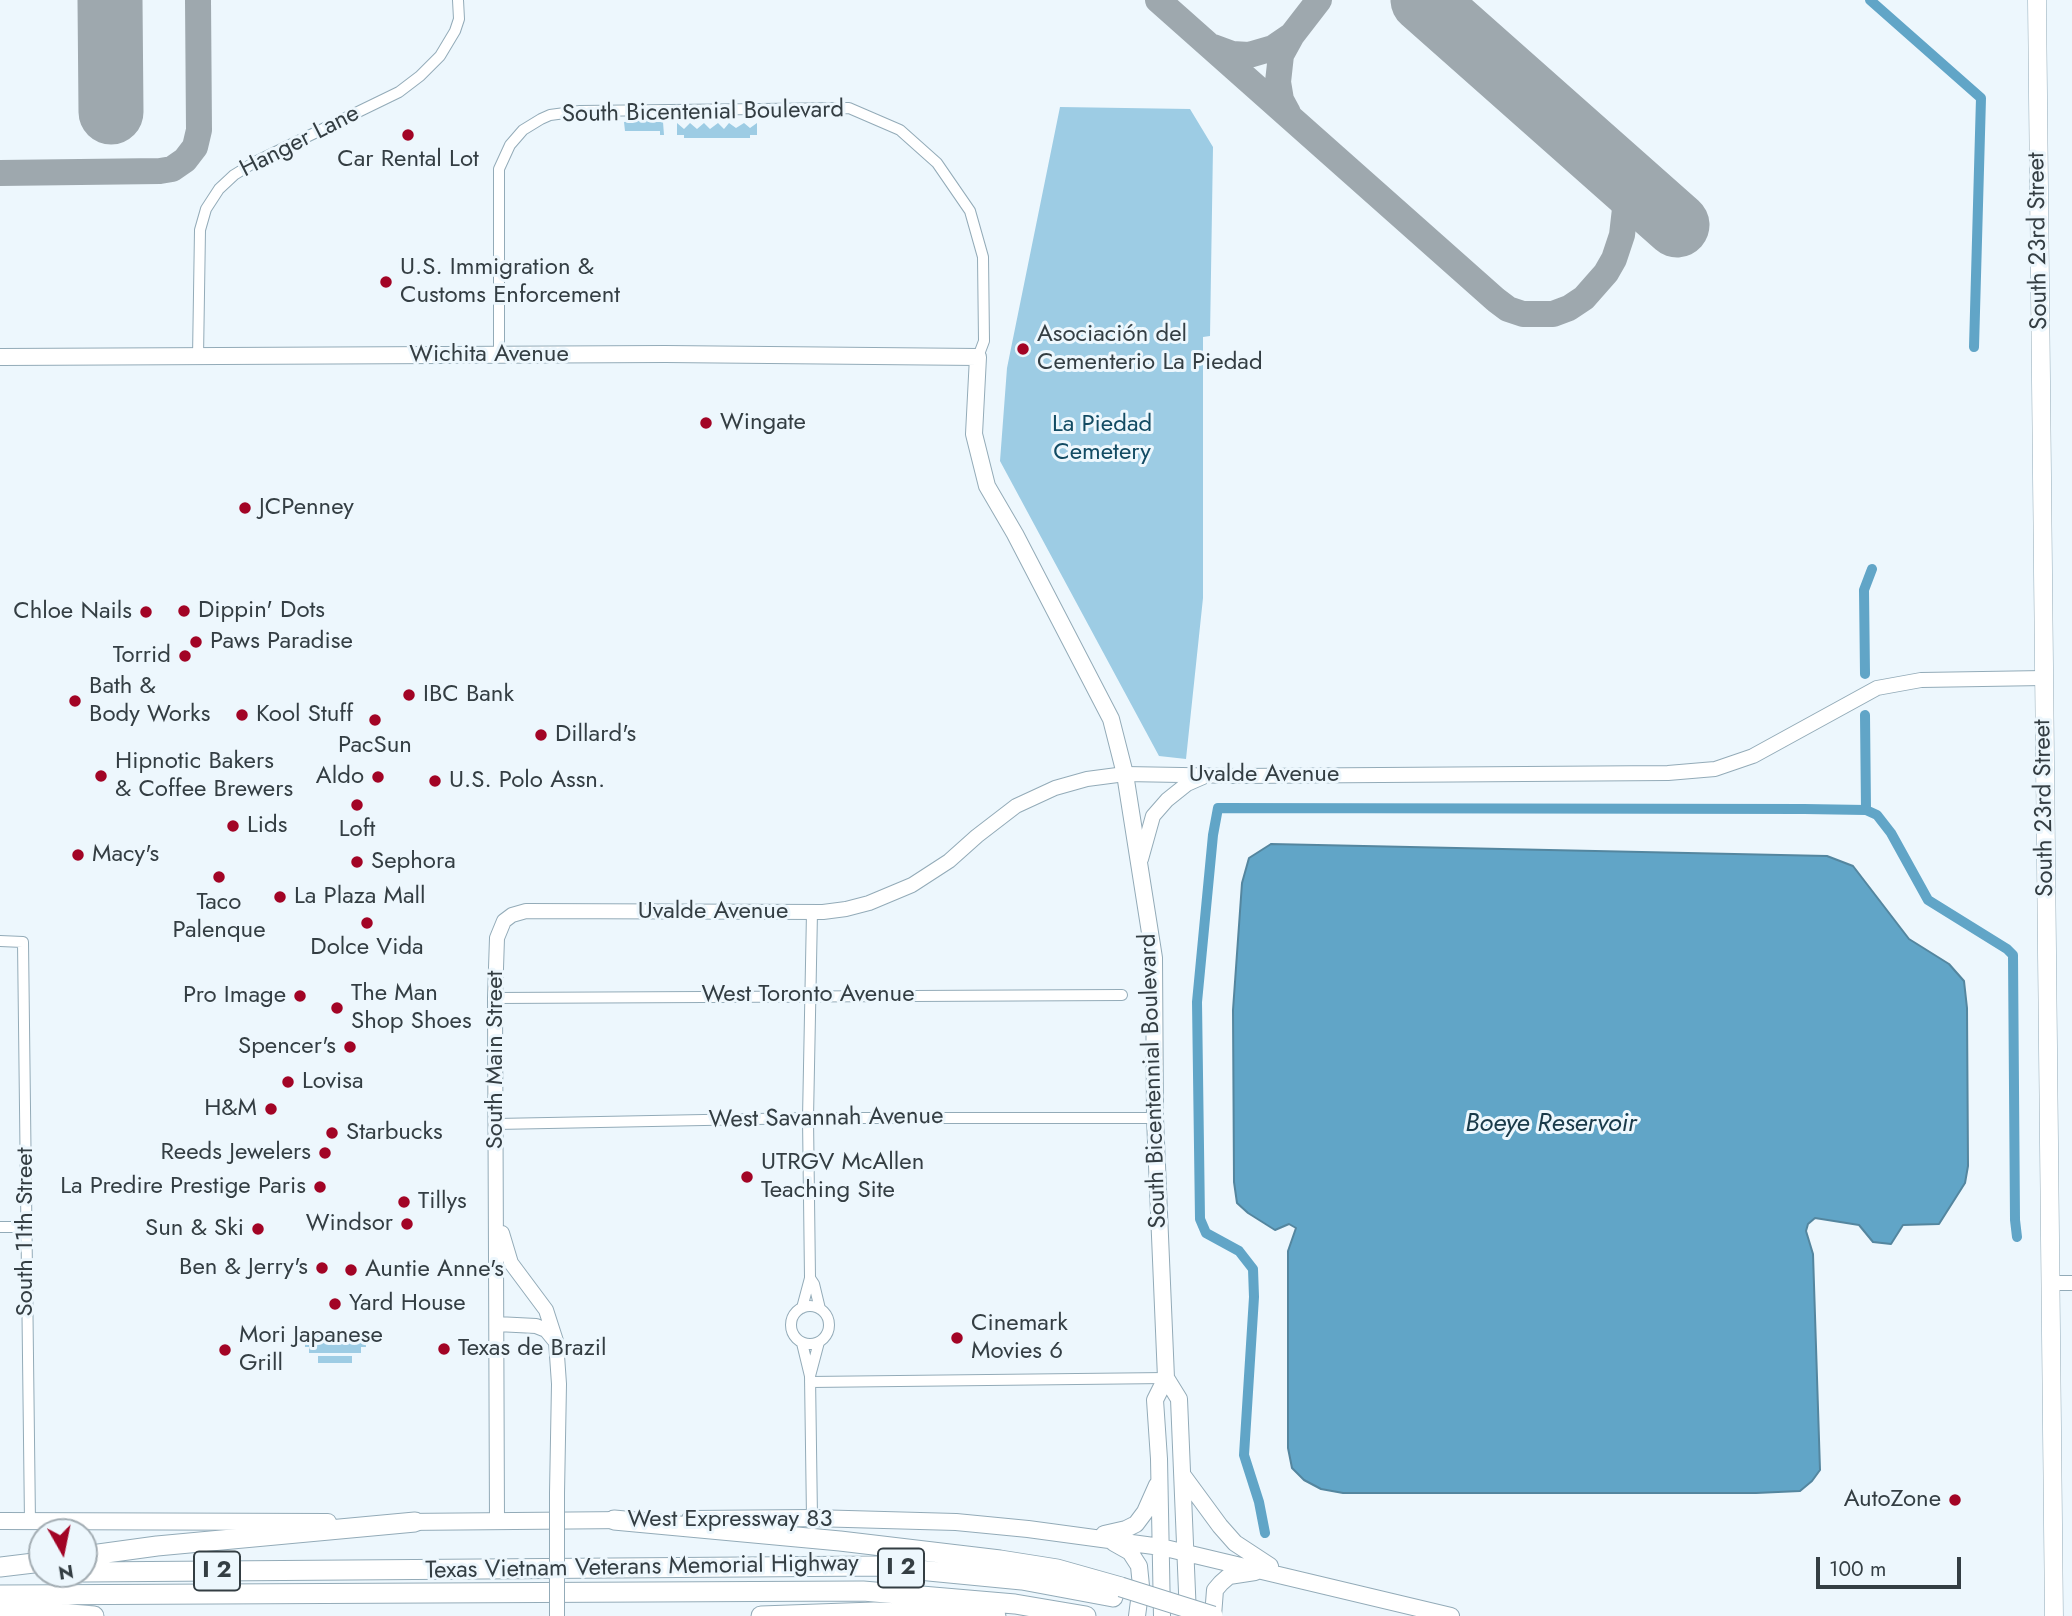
<!DOCTYPE html>
<html>
<head>
<meta charset="utf-8">
<style>
	body { margin:0 }
	#map { position:relative; width:2072px; height:1616px; overflow:hidden; background:#edf7fd; font-family:Jost,sans-serif }
	canvas { display:block }
	.north { position:absolute; left:28px; top:1518px; width:70px; height:70px; box-sizing:border-box; background:#edf7fd; border:2px solid #a3adb3; border-radius:50%; rotate:171deg; font-size:19px; font-weight:700; line-height:28px; text-align:center; color:#343e43 }
	.north::after { content:''; display:block; margin:auto; width:24px; height:32px; background:#a20425; clip-path:polygon(50% 0,100% 100%,50% 72%,0 100%) }
	.scale { position:absolute; left:1816px; top:1557px; width:145px; height:32px; box-sizing:border-box; border:4px solid #343e43; border-top:0; padding-left:9px; font-size:21px; line-height:24px; white-space:nowrap; color:#343e43; -webkit-text-stroke:5px #edf7fd; paint-order:stroke }
</style>
</head>
<body>
<div id="map">
<canvas width="2072" height="1616"></canvas>
<div class="north">N</div>
<div class="scale">100 m</div>
</div>
<script>
const g = document.querySelector('canvas').getContext('2d');
g.lineJoin = 'round';
function paint(path, color) { g.fillStyle = color; g.fill(path, 'evenodd'); }
const toPath = rows => new Path2D(rows.map(r => 'M' + r).join(''));
function stroke(path, color, width, dash) { g.strokeStyle = color; g.lineWidth = width; g.lineCap = dash ? 'butt' : 'round'; g.setLineDash(dash || []); g.stroke(path); }
function label(font, color, halo, rows, align = 'center') {
  g.font = font + ' Jost,sans-serif'; g.lineWidth = 6; g.setLineDash([]); g.textBaseline = 'middle'; g.strokeStyle = halo; g.fillStyle = color; for (const [text, x, y, turn = 0] of rows) {
    g.save(); g.translate(x, y); g.rotate((+turn || 0) * Math.PI / 180); g.textAlign = isNaN(turn) ? turn : align; if (halo) g.strokeText(text, 0, 0); g.fillText(text, 0, 0); g.restore();
  }
}
paint(toPath([
	[1060,107,1190,109,1213,147,1210,336,1203,337,1203,598,1186,759,1159,756,1000,461,1007,368],
	[647,120,648,122,663,122,664,135,660,135,660,131,625,131,624,122],
	[677,123,684,129,690,123,697,129,704,123,710,129,718,123,724,129,729,123,736,128,744,123,750,128,757,123,757,135,750,135,750,138,684,138,684,135,677,135],
	[305,1335,365,1335,366,1347,361,1347,361,1353,309,1353,309,1347,305,1347],
	[318,1356,352,1356,352,1363,318,1363]
]), '#9dcce4');
const water = toPath([
	[1271,844,1827,856,1853,866,1909,939,1949,964,1964,981,1967,1008,1968,1166,1965,1183,1939,1224,1903,1225,1891,1244,1873,1242,1859,1225,1815,1218,1808,1224,1806,1231,1813,1254,1820,1470,1812,1481,1800,1491,1756,1493,1343,1493,1321,1489,1304,1480,1292,1468,1288,1448,1288,1251,1296,1228,1289,1224,1275,1230,1248,1213,1237,1203,1234,1182,1233,1010,1242,883,1249,858,1271,844]
]);
paint(water, '#61a5c7');
stroke(water, '#54869f', 2);
stroke(toPath([
	[1870,0,1981,98,1974,347],
	[1865,674,1864,590,1872,569],
	[1865,715,1866,810],
	[1265,1533,1259,1502,1244,1455,1254,1297,1253,1269,1239,1251,1206,1233,1200,1219,1197,1002,1213,835,1218,808,1804,809,1866,810,1877,815,1891,833,1928,900,2007,949,2013,955,2015,1220,2017,1237]
]), '#61a5c7', 10);
stroke(toPath([
	[1158,0,1496,300,1508,309,1523,314,1553,314,1569,308,1584,298,1606,273,1614,259,1622,235,1628,183],
	[1417,0,1432,8],
	[1213,47,1232,54,1249,55,1273,48,1292,35],
	[1288,113,1281,100,1278,82,1281,55,1292,35,1319,0],
	[0,173,160,171,172,169,185,160,195,147,199,130,198,0]
]), '#9ea8ae', 26);
stroke(toPath([
	[110,0,111,112],
	[1423,0,1677,225]
]), '#9ea8ae', 65);
const minor = toPath([
	[499,356,499,169,510,145,523,130,541,119,550,115,580,111,849,108,900,130,937,163,970,211,983,257,984,341,978,357],
	[198,357,200,230,206,209,219,189,234,175,255,162,399,92,420,76,440,56,455,31,459,19,458,0],
	[0,941,23,942,30,1522],
	[495,998,1122,995],
	[496,1124,808,1118,1155,1118],
	[0,1227,27,1227],
	[810,1278,814,1284,820,1309],
	'791 1325a19 19 0 1 1 38 0a19 19 0 1 1-38 0Z',
	[802,1308,810,1278,808,1118,812,912],
	[802,1343,810,1376,812,1518],
	[810,1376,819,1342],
	[810,1382,1166,1378]
]);
const tertiary = toPath([
	[1141,859,1153,816,1167,800,1187,784,1203,777],
	[502,1233,511,1263,546,1310,556,1341,559,1384,557,1493],
	[2050,1283,2072,1283],
	[497,1324,536,1326,546,1330,555,1341],
	[497,1521,495,998,497,938,504,921,512,915,526,911,823,912,846,909,869,903,912,885,949,861,977,836,1016,806,1055,788,1087,779,1125,774,1238,776,1668,773,1715,769,1753,756,1877,688,1921,680,2044,678]
]);
const secondary = toPath([
	[0,357,665,354,978,357,974,434,987,486,1015,534,1111,719,1125,774,1154,958,1155,1118,1166,1378,1155,1400,1159,1459,1162,1616],
	[1166,1378,1179,1399,1188,1616],
	[1184,1477,1220,1526,1235,1543,1270,1566],
	[690,1519,812,1518,956,1522,1028,1529,1161,1547,1451,1616],
	[0,1521,328,1522],
	[403,1522,626,1520],
	[1104,1534,1126,1529,1136,1524,1145,1512,1157,1485],
	[1114,1543,1130,1552,1139,1566,1141,1586,1137,1616],
	[1213,1616,1215,1590,1221,1583,1229,1576,1255,1572]
]);
const primary = toPath([
	[2037,0,2054,1616]
]);
const motorway = toPath([
	[614,1520,840,1541,1000,1560,1057,1569,1121,1587],
	[84,1556,157,1546,415,1522],
	[0,1567,42,1562],
	[84,1572,877,1566,1022,1580,1113,1597],
	[0,1595,863,1591,1015,1604,1086,1616],
	[0,1608,94,1616],
	[761,1616,874,1612,996,1616]
]);
stroke(minor, '#93abb8', 12);
stroke(tertiary, '#93abb8', 16);
stroke(secondary, '#93abb8', 18);
stroke(primary, '#93abb8', 19);
stroke(motorway, '#93abb8', 21);
stroke(minor, '#fff', 10);
stroke(tertiary, '#fff', 14);
stroke(secondary, '#fff', 16);
stroke(primary, '#fff', 18);
stroke(motorway, '#fff', 19);
const tertiaryBridge = toPath([
	[557,1493,557,1616]
]);
const motorwayBridge = toPath([
	[1121,1587,1213,1616]
]);
stroke(tertiaryBridge, '#93abb8', 16, []);
stroke(motorwayBridge, '#93abb8', 21, []);
stroke(tertiaryBridge, '#fff', 14);
stroke(motorwayBridge, '#fff', 19);
for (const [x, y, r, color] of [
	[408,135,7,"#a20425"],
	[386,282,7,"#a20425"],
	[1023,349,7,"#a20425"],
	[706,423,7,"#a20425"],
	[245,508,7,"#a20425"],
	[184,611,7,"#a20425"],
	[146,612,7,"#a20425"],
	[196,642,7,"#a20425"],
	[185,656,7,"#a20425"],
	[409,695,7,"#a20425"],
	[75,701,7,"#a20425"],
	[242,715,7,"#a20425"],
	[375,720,7,"#a20425"],
	[541,735,7,"#a20425"],
	[101,776,7,"#a20425"],
	[378,777,7,"#a20425"],
	[435,781,7,"#a20425"],
	[357,805,7,"#a20425"],
	[233,826,7,"#a20425"],
	[78,855,7,"#a20425"],
	[357,862,7,"#a20425"],
	[219,877,7,"#a20425"],
	[280,897,7,"#a20425"],
	[367,923,7,"#a20425"],
	[300,996,7,"#a20425"],
	[337,1008,7,"#a20425"],
	[350,1047,7,"#a20425"],
	[288,1082,7,"#a20425"],
	[271,1109,7,"#a20425"],
	[332,1133,7,"#a20425"],
	[325,1153,7,"#a20425"],
	[747,1177,7,"#a20425"],
	[320,1187,7,"#a20425"],
	[404,1202,7,"#a20425"],
	[407,1224,7,"#a20425"],
	[258,1229,7,"#a20425"],
	[322,1268,7,"#a20425"],
	[351,1270,7,"#a20425"],
	[335,1304,7,"#a20425"],
	[957,1338,7,"#a20425"],
	[444,1349,7,"#a20425"],
	[225,1350,7,"#a20425"],
	[1955,1500,7,"#a20425"]
]) { const dot = new Path2D(); dot.arc(x, y, r, 0, 2 * Math.PI); g.fillStyle = color; g.fill(dot); stroke(dot, '#edf7fd', 2.5); }
for (const [x, y, w] of [
	[901,1568,46],
	[217,1571,46]
]) { const box = new Path2D(); box.roundRect(x - w / 2, y - 19.5, w, 39, 5); g.fillStyle = '#edf7fd'; g.fill(box); stroke(box, '#343e43', 2); }
label('bold 23px', '#343e43', null, [
	["I 2",901,1568],
	["I 2",217,1571]
]);
label('24px', '#343e43', '#edf7fd', [
	["South Bicentenial Boulevard",703,113,-1],
	["Hanger Lane",300,142,-27],
	["South 23rd Street",2039,241,-91],
	["Wichita Avenue",489,355],
	["Uvalde Avenue",1264,775],
	["South 23rd Street",2045,808,-91],
	["Uvalde Avenue",713,912],
	["West Toronto Avenue",808,995],
	["South Main Street",496,1060,-90],
	["South Bicentennial Boulevard",1154,1081,-92],
	["West Savannah Avenue",826,1119,-1],
	["South 11th Street",26,1232,-90],
	["West Expressway 83",730,1520],
	["Texas Vietnam Veterans Memorial Highway",642,1568,-1]
]);
label('24px', '#343e43', '#edf7fd', [
	["Car Rental Lot",408,160,"center"],
	["U.S. Immigration &",400,268],
	["Customs Enforcement",400,296],
	["Asociación del",1037,335],
	["Cementerio La Piedad",1037,363],
	["Wingate",720,423],
	["JCPenney",259,508],
	["Dippin' Dots",198,611],
	["Chloe Nails",132,612,"right"],
	["Paws Paradise",210,642],
	["Torrid",171,656,"right"],
	["Bath &",89,687],
	["Body Works",89,715],
	["IBC Bank",423,695],
	["Kool Stuff",256,715],
	["Dillard's",555,735],
	["PacSun",375,746,"center"],
	["Hipnotic Bakers",115,762],
	["& Coffee Brewers",115,790],
	["Aldo",364,777,"right"],
	["U.S. Polo Assn.",449,781],
	["Lids",247,826],
	["Loft",357,830,"center"],
	["Macy's",92,855],
	["Sephora",371,862],
	["La Plaza Mall",294,897],
	["Taco",219,903,"center"],
	["Palenque",219,931,"center"],
	["Dolce Vida",367,948,"center"],
	["The Man",351,994],
	["Shop Shoes",351,1022],
	["Pro Image",286,996,"right"],
	["Spencer's",336,1047,"right"],
	["Lovisa",302,1082],
	["H&M",257,1109,"right"],
	["Starbucks",346,1133],
	["Reeds Jewelers",311,1153,"right"],
	["UTRGV McAllen",761,1163],
	["Teaching Site",761,1191],
	["La Predire Prestige Paris",306,1187,"right"],
	["Tillys",418,1202],
	["Windsor",393,1224,"right"],
	["Sun & Ski",244,1229,"right"],
	["Ben & Jerry's",308,1268,"right"],
	["Auntie Anne's",365,1270],
	["Yard House",349,1304],
	["Cinemark",971,1324],
	["Movies 6",971,1352],
	["Mori Japanese",239,1336],
	["Grill",239,1364],
	["Texas de Brazil",458,1349],
	["AutoZone",1941,1500,"right"]
], 'left');
label('24px', '#124b63', '#edf7fd', [
	["La Piedad",1102,425],
	["Cemetery",1102,453]
]);
label('italic 26px', '#1a3a49', '#edf7fd', [
	["Boeye Reservoir",1551,1125]
]);
</script>
</body>
</html>
